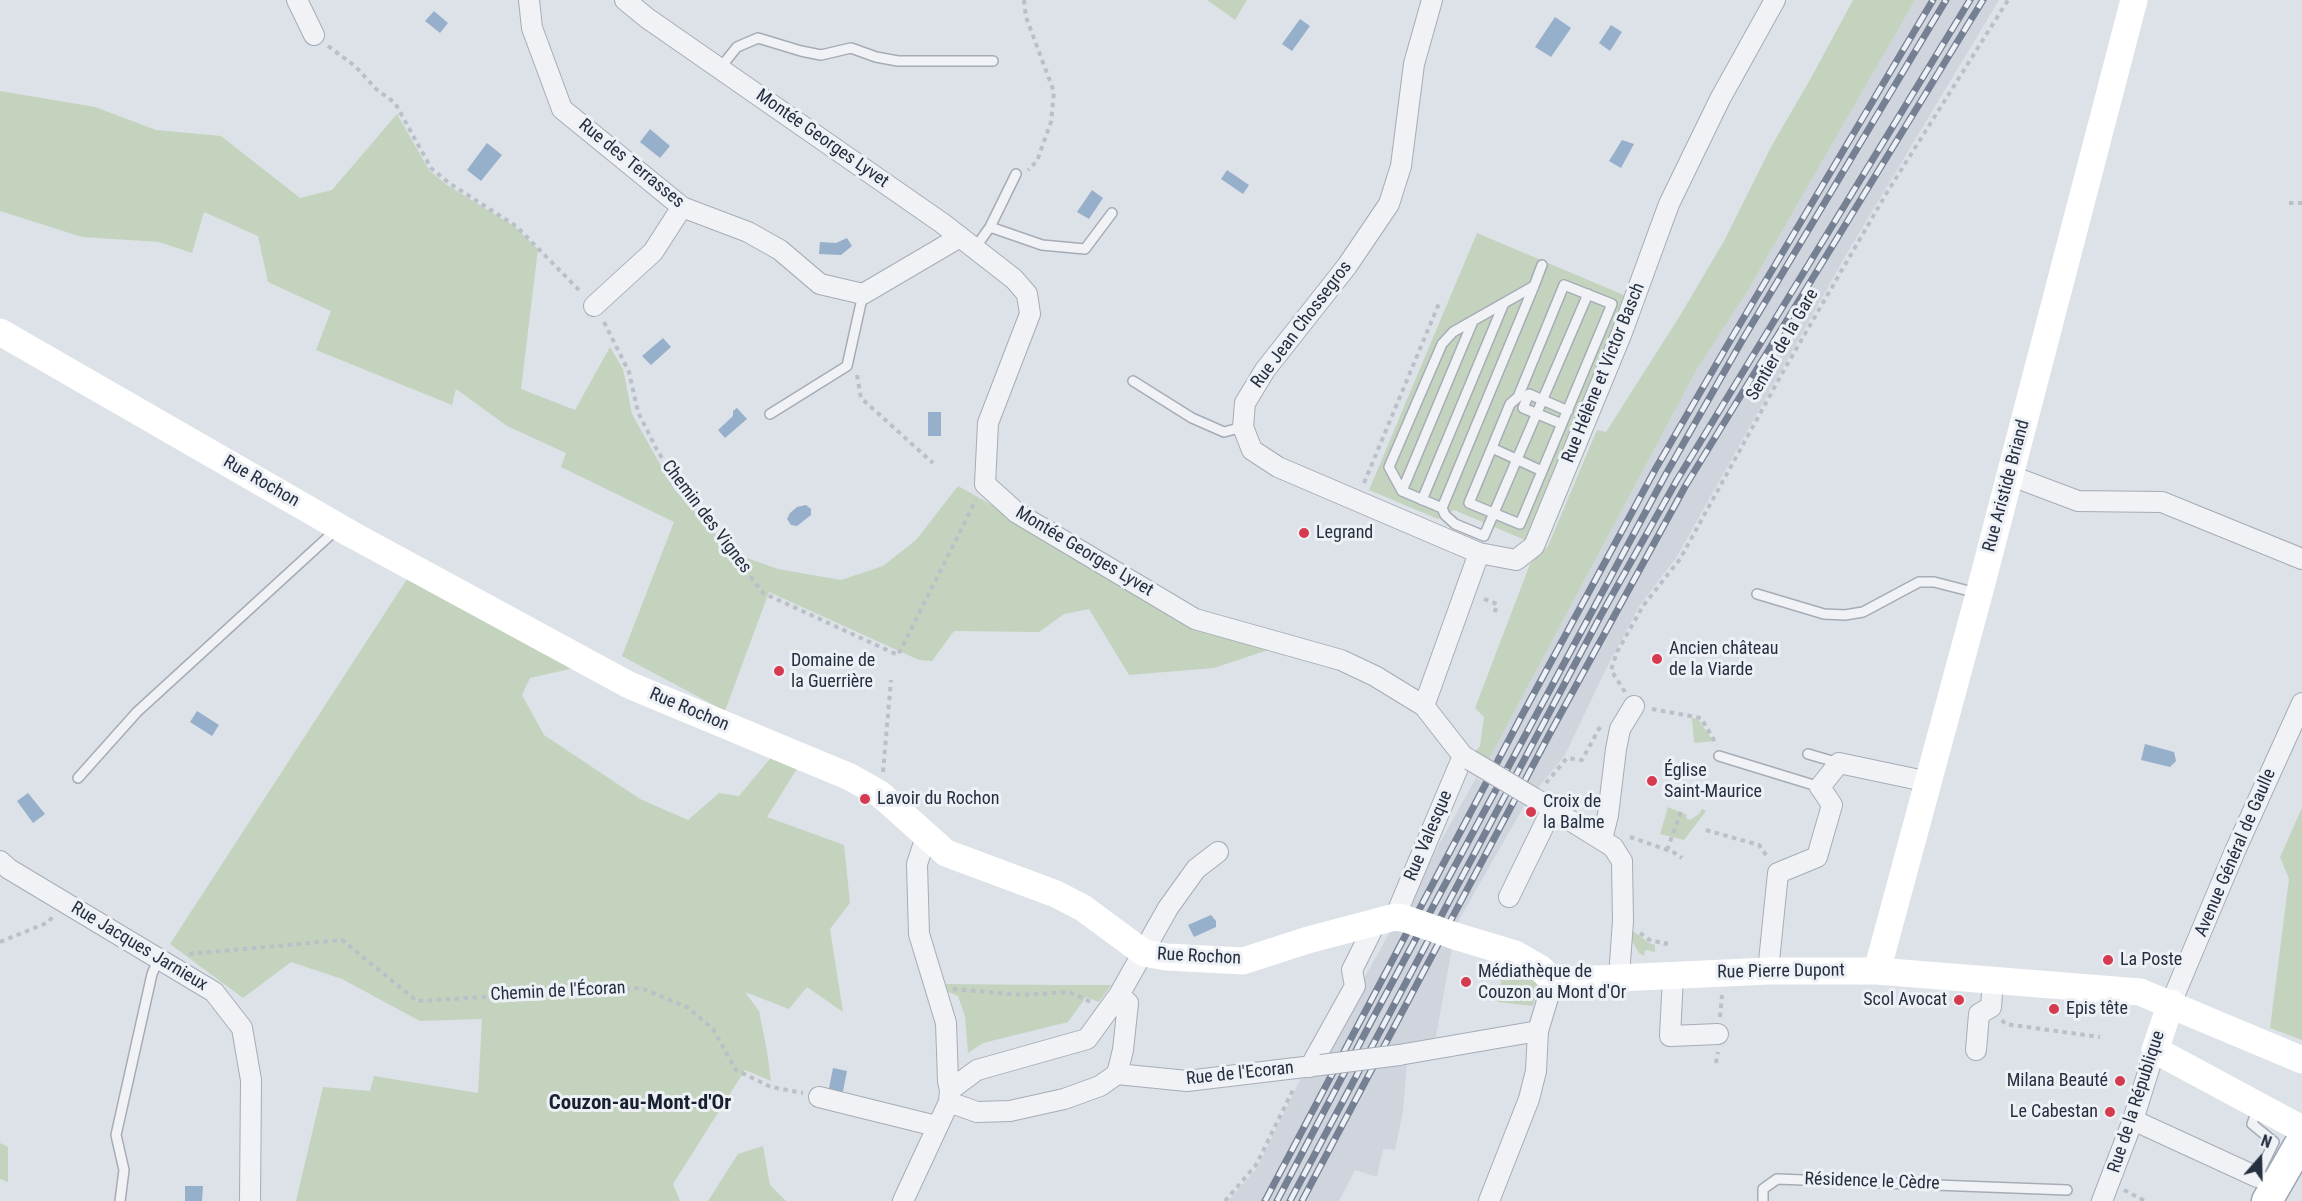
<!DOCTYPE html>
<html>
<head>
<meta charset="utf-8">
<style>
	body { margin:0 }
	#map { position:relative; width:2302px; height:1201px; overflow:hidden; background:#dde2e8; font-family:"Roboto Condensed",sans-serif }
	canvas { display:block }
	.north { position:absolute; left:2230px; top:1129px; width:60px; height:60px; -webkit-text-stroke:4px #edf1f6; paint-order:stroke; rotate:20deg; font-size:16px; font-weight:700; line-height:24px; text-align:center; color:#262f40 }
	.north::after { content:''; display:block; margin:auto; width:21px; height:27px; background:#262f40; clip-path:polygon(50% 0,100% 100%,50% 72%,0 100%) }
</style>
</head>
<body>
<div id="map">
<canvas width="2302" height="1201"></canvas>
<div class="north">N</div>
</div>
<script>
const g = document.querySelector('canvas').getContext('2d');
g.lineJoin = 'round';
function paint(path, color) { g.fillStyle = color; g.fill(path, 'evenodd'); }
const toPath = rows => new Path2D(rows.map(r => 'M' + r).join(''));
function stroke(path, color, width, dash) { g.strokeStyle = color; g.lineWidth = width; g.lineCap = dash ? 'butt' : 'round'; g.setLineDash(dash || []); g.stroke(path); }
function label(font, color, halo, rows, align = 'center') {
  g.font = font + ' "Roboto Condensed",sans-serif'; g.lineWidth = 6; g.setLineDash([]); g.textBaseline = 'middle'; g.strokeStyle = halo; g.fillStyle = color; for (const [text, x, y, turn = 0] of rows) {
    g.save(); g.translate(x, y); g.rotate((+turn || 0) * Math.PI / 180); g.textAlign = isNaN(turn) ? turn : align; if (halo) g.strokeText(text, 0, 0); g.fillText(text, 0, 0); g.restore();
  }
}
paint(toPath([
	[1915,0,1999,0,1850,248,1676,558,1640,605,1605,671,1565,755,1538,788,1489,759,1697,369,1747,292],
	[1476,778,1524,806,1456,925,1435,1042,1407,1062,1403,1111,1395,1150,1383,1149,1377,1177,1355,1170,1339,1201,1228,1201,1257,1168,1302,1076,1319,1059]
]), '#cfd4dd');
paint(toPath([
	[1207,0,1247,0,1235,20],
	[1853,0,1915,0,1747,292,1697,369,1489,759,1485,757,1476,751,1480,746,1484,717,1475,708,1530,564,1548,546,1597,430,1606,432,1681,314,1724,241,1771,147,1811,78],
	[0,91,95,107,156,130,221,136,300,198,332,190,397,114,429,170,447,185,514,226,538,249,521,389,575,410,610,347,623,369,632,414,674,489,718,537,727,551,778,569,841,580,883,566,916,540,958,486,985,501,1177,621,1277,647,1214,668,1129,675,1089,609,1064,614,1039,632,954,631,932,661,919,660,769,592,725,711,622,656,674,522,561,467,566,453,507,426,456,389,452,405,316,350,331,311,268,282,258,236,204,212,192,253,159,242,82,237,0,211],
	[1477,233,1626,296,1525,540,1454,510,1438,519,1369,490],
	[409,576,574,668,530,678,522,695,544,735,640,799,688,820,719,793,739,796,773,755,798,767,767,817,844,845,850,903,830,929,843,1012,807,987,789,1009,745,992,759,1011,767,1051,771,1081,745,1070,673,1184,680,1201,296,1201,323,1087,370,1091,374,1076,478,1093,482,1019,420,1021,342,979,291,962,243,998,170,944],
	[1692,718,1698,719,1713,741,1694,743],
	[1668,807,1687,815,1686,818,1690,820,1699,814,1702,809,1706,811,1684,840,1660,834],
	[2302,808,2302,1040,2270,1028,2289,879,2280,857],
	[1632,930,1649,943,1655,945,1655,952,1645,950,1644,956,1639,953,1632,941],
	[1504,959,1534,978,1539,986,1533,1006,1498,1002],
	[940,984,1058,985,1111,985,1099,1002,1086,997,1068,1022,983,1043,968,1053,965,1016,958,996,944,990],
	[0,1143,8,1147,8,1182,0,1179],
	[763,1146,770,1185,786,1201,708,1201,738,1154]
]), '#c3d3be');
paint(toPath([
	[434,11,448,23,440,33,425,21],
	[1555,17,1571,28,1551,57,1535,47],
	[1300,19,1310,26,1292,51,1282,44],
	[1611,25,1622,32,1610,51,1599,43],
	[650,129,670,146,660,158,640,142],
	[1622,140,1634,144,1621,168,1609,161],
	[487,143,502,155,481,181,467,170],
	[1227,170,1249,185,1243,194,1221,179],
	[1092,190,1103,198,1089,219,1077,212],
	[847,238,852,246,841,255,819,254,820,242,836,243],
	[663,338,671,347,651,365,642,356],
	[737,408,747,419,725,438,718,430,733,416,733,411],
	[928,412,941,412,941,436,928,436],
	[806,505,811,509,811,515,797,526,791,525,787,519,790,513,797,507],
	[197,711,219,725,212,736,190,722],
	[2145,744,2174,752,2176,761,2170,767,2141,760],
	[28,793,45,814,33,823,17,801],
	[1211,915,1216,921,1216,927,1194,937,1188,925],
	[833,1068,847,1071,842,1096,828,1093],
	[185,1186,203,1186,202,1201,185,1201]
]), '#96afcb');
const lane = toPath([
	[720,68,737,47,758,38,801,51,821,55,851,48,876,57,898,61,993,61],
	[990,227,1042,245,1085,249,1112,213],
	[975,248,990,227,1016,174],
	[1564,285,1612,304,1520,524,1469,503,1510,404,1518,397,1564,285],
	[1534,286,1453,332,1442,344,1389,467,1402,491,1442,508,1534,286,1542,265],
	[1133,381,1192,418,1224,432,1243,427],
	[770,414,847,366,863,294],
	[1562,424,1523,408,1529,394,1568,411],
	[1492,448,1542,471],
	[1402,491,1473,321],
	[1422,500,1504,303],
	[1442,508,1445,515,1455,524,1484,536,1588,294],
	[1757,594,1824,614,1845,615,1863,612,1919,582,1934,582,1977,593],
	[1808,754,1839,763],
	[1719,756,1820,787],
	[78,778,137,712,338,528],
	[2257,1177,2274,1142,2252,1124,2258,1107],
	[120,1201,124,1170,116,1135,152,974,159,958],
	[1763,1201,1763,1189,1777,1179,2067,1190]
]);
const street = toPath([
	[297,0,314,35],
	[529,0,532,28,562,109,682,207,748,232,780,250,820,284,863,294,960,237],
	[625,0,647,18,942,223,1014,279,1027,294,1030,314,988,423,985,484,1017,513,1195,619,1341,660,1375,676,1424,706,1463,756,1470,760],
	[1432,0,1414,64,1401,166,1389,204,1347,266,1265,370,1245,403,1243,427,1252,450,1278,467,1479,553],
	[594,306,653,252,682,207],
	[2009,475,2078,501,2162,502,2302,559],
	[1424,706,1479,553,1516,560,1534,546,1621,335,1669,204,1720,99,1775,0],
	[1534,798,1613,847,1622,861,1623,921,1619,976],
	[1602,839,1608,815,1616,749,1620,729,1634,706],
	[0,861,9,869,214,992,242,1028,251,1080,250,1201],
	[1509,897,1552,809],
	[1395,917,1463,756],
	[1768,971,1778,873,1817,857,1832,805,1820,787,1839,763,1929,782],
	[1673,976,1670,1036,1718,1034],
	[2171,1003,2235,851,2302,703],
	[1976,1050,1979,1014,1991,1007,1993,980],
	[1399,1055,1538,1031],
	[1310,1067,1355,986,1352,970,1376,922],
	[1117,1074,1123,1050,1128,1003,1119,995],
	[950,1090,977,1070,1087,1039,1119,995,1168,908,1196,869,1218,852],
	[819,1097,936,1126],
	[949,1102,977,1112,1010,1111,1064,1099,1100,1086,1117,1074,1187,1081,1321,1065],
	[2133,1120,2257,1177],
	[903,1201,949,1102,950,1090,948,1081,946,1023,919,934,917,864,926,837],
	[1489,1201,1529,1099,1536,1071,1538,1031,1553,981],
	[2102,1201,2133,1120,2155,1050]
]);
const primary = toPath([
	[2267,1201,2302,1140]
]);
stroke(lane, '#a6acb6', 12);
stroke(street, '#a6acb6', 22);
stroke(primary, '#9ca6b5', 33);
stroke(toPath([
	[1024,0,1026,17,1054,92,1051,122,1037,161,1028,170],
	[328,46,355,66,376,89,395,103,431,168,449,183,516,226,581,292],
	[2289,203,2302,203],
	[604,322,629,372,638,412,657,450,683,492,722,538,763,593,898,655,976,500],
	[857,375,861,398,933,463],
	[1364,483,1440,301],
	[1484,599,1497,604,1494,615],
	[1625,692,1611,670,1617,652,1643,606,1680,559,1784,370,1886,194,2008,0],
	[1652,709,1701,718,1717,745],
	[883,772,891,680],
	[1546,783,1567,758,1582,760,1600,727],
	[1706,830,1759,845,1768,858],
	[1630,837,1673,852,1682,858],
	[1667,850,1681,812],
	[1640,933,1651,941,1666,943,1665,946],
	[0,942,49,922,53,915],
	[189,954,342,940,417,1001,641,988,687,1007,713,1029,736,1070,771,1087,803,1093],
	[953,989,1022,995,1069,992,1093,1003],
	[1720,1017,1722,995],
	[2002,1020,2005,1024,2100,1037],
	[1716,1063,1718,1052],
	[2124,1190,2145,1201],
	[1225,1201,1256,1165,1294,1088]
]), '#bbbfc7', 4, [4.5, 4.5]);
stroke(lane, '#f0f2f6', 9);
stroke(street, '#f0f2f6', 20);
stroke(toPath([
	[0,332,351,534,629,685,850,777,880,794,946,853,1056,894,1083,908,1144,953,1166,957,1243,961,1308,940,1395,917,1403,918],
	[1455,936,1515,954,1541,969,1553,981,1768,971,1877,971,2140,992,2302,1060],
	[1877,971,1979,594,2134,0],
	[2171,1003,2155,1050,2302,1129]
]), '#fff', 27);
stroke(primary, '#fff', 30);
const rail = toPath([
	[1265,1201,1520,719,1656,468,1734,334,1933,0],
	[1277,1201,1372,1020,1666,474,1743,339,1946,0],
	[1290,1201,1601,615,1677,480,1970,0],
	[1302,1201,1549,735,1686,485,1983,0]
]);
stroke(rail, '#768093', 7);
stroke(rail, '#edf1f6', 4.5, [14]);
const streetBridge = toPath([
	[1470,760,1534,798],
	[1321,1065,1399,1055]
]);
stroke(streetBridge, '#a6acb6', 22, []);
stroke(streetBridge, '#f0f2f6', 20);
stroke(toPath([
	[1403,918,1455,936]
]), '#fff', 27);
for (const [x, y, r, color] of [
	[1304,533,6,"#d63a4f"],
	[1657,659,6,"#d63a4f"],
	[779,671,6,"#d63a4f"],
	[1652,781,6,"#d63a4f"],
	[865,799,6,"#d63a4f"],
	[1531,812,6,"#d63a4f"],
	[2108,960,6,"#d63a4f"],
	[1466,982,6,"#d63a4f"],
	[1959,1000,6,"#d63a4f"],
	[2054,1009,6,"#d63a4f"],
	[2120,1081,6,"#d63a4f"],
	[2110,1112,6,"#d63a4f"]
]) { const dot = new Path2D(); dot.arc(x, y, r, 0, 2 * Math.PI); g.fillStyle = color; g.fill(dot); stroke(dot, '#edf1f6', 2); }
label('18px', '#262f40', '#edf1f6', [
	["Montée Georges Lyvet",822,139,35],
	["Rue des Terrasses",631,164,39],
	["Rue Jean Chossegros",1302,325,-53],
	["Sentier de la Gare",1783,345,-60],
	["Rue Hélène et Victor Basch",1604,373,-68],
	["Rue Rochon",261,482,30],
	["Rue Aristide Briand",2007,486,-75],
	["Chemin des Vignes",706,517,53],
	["Montée Georges Lyvet",1084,552,31],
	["Rue Rochon",689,710,23],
	["Rue Valesque",1429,836,-67],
	["Avenue Général de Gaulle",2236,853,-67],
	["Rue Jacques Jarnieux",139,947,31],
	["Rue Rochon",1199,957,3],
	["Rue Pierre Dupont",1781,972,-1],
	["Chemin de l'Écoran",558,992,-3],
	["Rue de l'Ecoran",1240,1074,-6],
	["Rue de la République",2137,1102,-72],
	["Résidence le Cèdre",1872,1182,2]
]);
label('18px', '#262f40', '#edf1f6', [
	["Legrand",1316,533],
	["Ancien château",1669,649],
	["de la Viarde",1669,670],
	["Domaine de",791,661],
	["la Guerrière",791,682],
	["Église",1664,771],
	["Saint-Maurice",1664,792],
	["Lavoir du Rochon",877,799],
	["Croix de",1543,802],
	["la Balme",1543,823],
	["La Poste",2120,960],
	["Médiathèque de",1478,972],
	["Couzon au Mont d'Or",1478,993],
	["Scol Avocat",1947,1000,"right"],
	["Epis tête",2066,1009],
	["Milana Beauté",2108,1081,"right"],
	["Le Cabestan",2098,1112,"right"]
], 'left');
label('bold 21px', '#182030', '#edf1f6', [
	["Couzon-au-Mont-d'Or",640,1104]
]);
</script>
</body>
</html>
